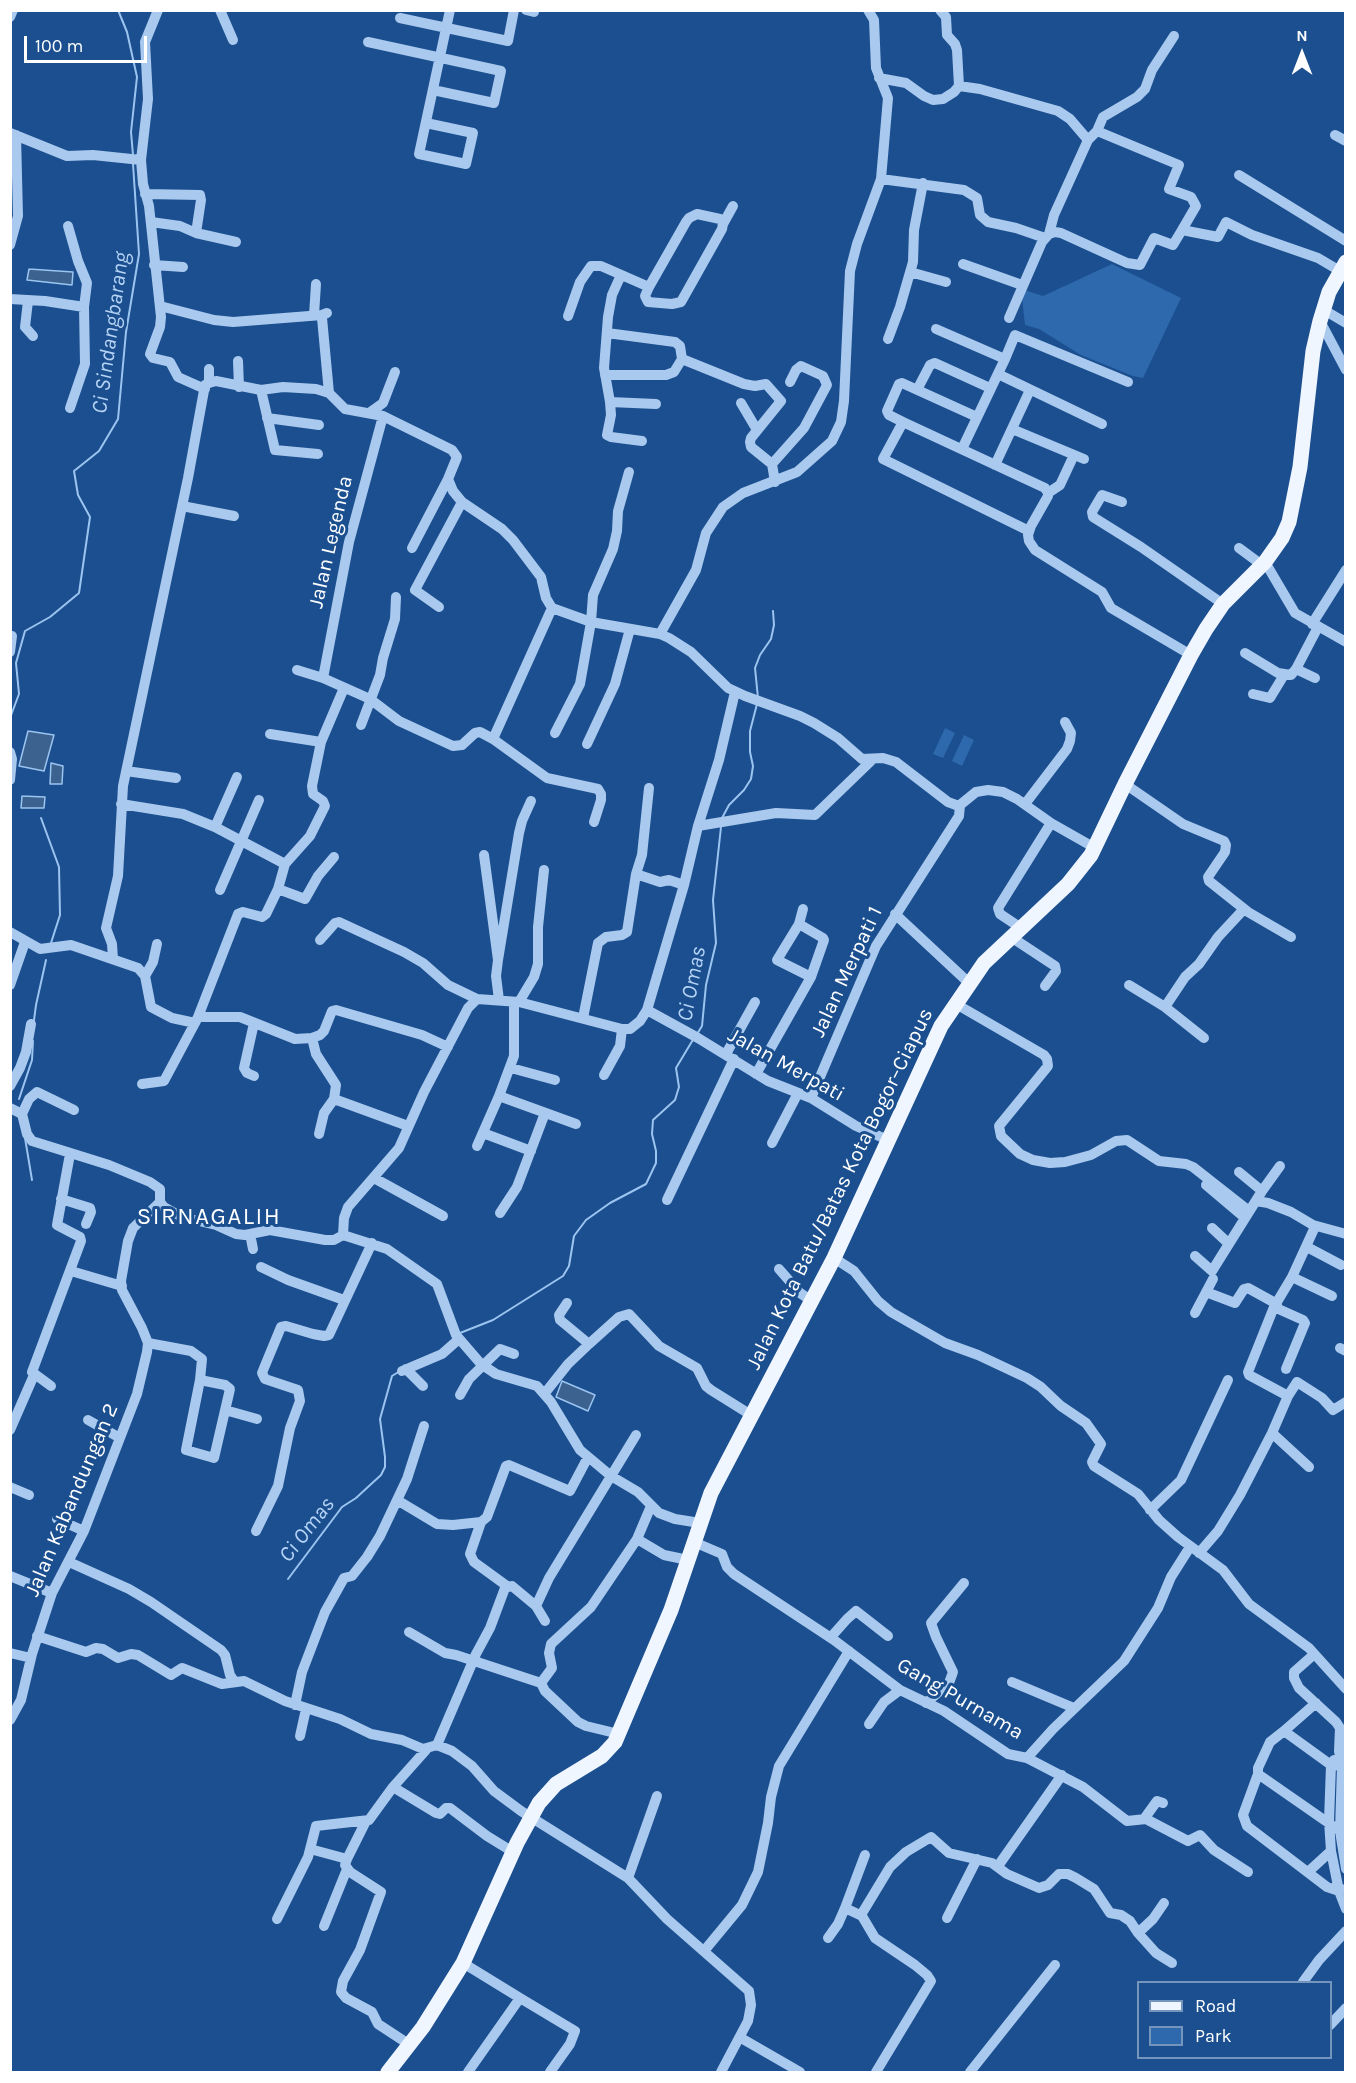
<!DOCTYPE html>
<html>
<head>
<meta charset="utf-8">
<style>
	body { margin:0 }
	#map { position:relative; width:1356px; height:2083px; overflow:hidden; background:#1b4f8f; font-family:Karla,sans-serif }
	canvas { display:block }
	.frame { position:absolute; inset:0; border:12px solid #fff; pointer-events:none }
	.legend { position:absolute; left:1137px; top:1981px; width:195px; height:78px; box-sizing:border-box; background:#1b4f8f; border:2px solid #7695bc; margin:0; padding:8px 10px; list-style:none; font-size:18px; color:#fff }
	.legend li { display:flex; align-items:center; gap:12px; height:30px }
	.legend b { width:30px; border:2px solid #7695bc }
	.north { position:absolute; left:1272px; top:24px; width:60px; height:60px; -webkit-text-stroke:4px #1b4f8f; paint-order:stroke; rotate:0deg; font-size:16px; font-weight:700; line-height:24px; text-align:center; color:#fff }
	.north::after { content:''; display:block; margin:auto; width:21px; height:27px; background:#fff; clip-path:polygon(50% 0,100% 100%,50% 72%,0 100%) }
	.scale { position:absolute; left:24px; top:36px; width:123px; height:27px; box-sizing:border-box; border:3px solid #fff; border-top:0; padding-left:8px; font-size:18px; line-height:21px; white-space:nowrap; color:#fff; -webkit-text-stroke:4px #1b4f8f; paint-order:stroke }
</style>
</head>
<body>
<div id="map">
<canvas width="1356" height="2083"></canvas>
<div class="frame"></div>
<ul class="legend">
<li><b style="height:8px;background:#f0f6ff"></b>Road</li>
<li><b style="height:16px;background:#2e69ad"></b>Park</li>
</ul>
<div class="north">N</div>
<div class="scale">100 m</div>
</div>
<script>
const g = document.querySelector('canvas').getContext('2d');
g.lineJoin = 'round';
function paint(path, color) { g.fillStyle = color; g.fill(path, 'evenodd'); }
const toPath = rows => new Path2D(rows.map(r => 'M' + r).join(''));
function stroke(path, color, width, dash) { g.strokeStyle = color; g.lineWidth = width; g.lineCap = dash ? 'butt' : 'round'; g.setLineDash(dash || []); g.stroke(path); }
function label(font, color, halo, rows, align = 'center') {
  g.font = font + ' Karla,sans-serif'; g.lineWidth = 6; g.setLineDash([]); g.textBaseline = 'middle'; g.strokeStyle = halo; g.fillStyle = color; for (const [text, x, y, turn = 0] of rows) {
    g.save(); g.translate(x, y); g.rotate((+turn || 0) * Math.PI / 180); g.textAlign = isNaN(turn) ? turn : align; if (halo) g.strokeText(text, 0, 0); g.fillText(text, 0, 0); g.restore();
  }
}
paint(toPath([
	[1112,264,1181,298,1143,378,1133,376,1081,355,1039,329,1025,325,1021,289,1043,296],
	[945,728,955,733,943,758,933,754],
	[964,735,974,740,962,766,952,761]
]), '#2e69ad');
const water = toPath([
	[29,269,73,272,72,285,27,280,29,269],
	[28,731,54,735,44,771,19,766,28,731],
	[51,763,63,766,62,784,50,784,51,763],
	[22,796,45,797,44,808,21,808,22,796],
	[562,1381,595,1395,588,1411,556,1397,562,1381]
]);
paint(water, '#3c6290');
stroke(water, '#9cc4f0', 1.5);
stroke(toPath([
	[118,10,127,32,137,77,131,132,133,155],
	[758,698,755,668,760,655,771,639,774,625,773,611],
	[10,718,19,694,16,663,25,631,50,617,79,593,90,517,78,495,74,471,99,451,118,419,126,332,139,254,133,164],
	[41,818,59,867,60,915,51,943],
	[722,818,729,805,744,790,751,779,753,766,750,752,750,731,757,704],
	[34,1020,36,1005,46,960],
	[697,1034,702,1026,706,985,716,943,713,900,721,827],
	[19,1099,32,1060,33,1041],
	[25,1138,32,1180],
	[460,1333,493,1320,563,1276,569,1266,574,1236,586,1220,610,1203,646,1184,656,1163,656,1151,652,1134,653,1120,675,1100,679,1087,676,1068,694,1038],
	[288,1579,342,1507,356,1498,381,1475,385,1467,385,1457,380,1419,392,1376,400,1371]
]), '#9cc4f0', 2);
stroke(toPath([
	[158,10,145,42,148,99,141,160,143,184,149,206,161,317,160,327,150,354,153,358,170,362,178,377,205,389],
	[220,10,233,40],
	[526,10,534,12],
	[10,17,13,10],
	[400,18,508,41,514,10],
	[368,42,501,71,494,103,433,90],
	[879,78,906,83,924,96,933,100,943,99,954,92,959,86,957,50,955,44,947,35,946,17,940,10],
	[959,86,980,89,1058,111,1070,119,1088,140],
	[426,123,473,133,466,164,419,154,450,10],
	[1097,131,1179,165,1169,189,1191,197,1196,206,1182,230,1218,237,1226,222,1252,235,1318,258,1340,271],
	[10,133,67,156,93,155,141,160],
	[1335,135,1346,141],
	[1239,175,1346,241],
	[881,179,964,190,977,198,980,215,988,222,1016,228,1045,238],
	[145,194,200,195,201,200,196,233],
	[697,214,720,219,723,224,722,229,681,302,672,304,648,302,645,296,649,287,686,222,689,218,697,214],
	[151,222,180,226,196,233,236,242],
	[723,224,733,206],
	[68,226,78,261,87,283,84,307,85,364,70,408],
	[1049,234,1054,215,1088,140,1097,131,1103,117,1137,97,1145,89,1152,70,1174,36],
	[10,245,18,216,16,135],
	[963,264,1022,285],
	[154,265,183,267],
	[910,272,946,282],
	[621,275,612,295,608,317,604,368,610,402,656,404],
	[10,299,45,301,84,307],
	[28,301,25,327,33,336],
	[160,306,214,320,233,322,322,315],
	[1324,310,1346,323],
	[327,313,322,315,322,318,329,393],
	[314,315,316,284],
	[568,316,580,282,591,266,601,266,649,287],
	[1009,318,1042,242,1049,234,1055,232,1061,233,1127,263,1140,265,1154,238,1173,245,1182,230],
	[1320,321,1346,370],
	[936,329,1005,359,962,449],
	[888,339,900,307,913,262,914,230,923,183],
	[682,359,744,384,755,386,766,384,781,401,751,438,750,442,751,447,772,464,775,482],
	[1005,359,1015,335,1128,382],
	[238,361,239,387],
	[998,374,1102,424],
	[605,375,666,375,674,372,682,359,680,346,675,342,607,333],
	[209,383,216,381,261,390,283,387,316,389,329,393,345,409,383,416,452,450,457,457,448,479,453,491,462,502,502,529,513,540,541,577,546,598,552,608,591,622,660,634,669,638,691,652,728,688,745,696,800,716,814,723,838,738,862,759,883,758,896,762,948,802,956,805,960,805,976,792,988,790,1003,792,1017,799,1051,823,1095,848],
	[918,388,930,365,935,363,990,388],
	[261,390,275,450,318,454],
	[610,402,611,415,607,435,611,437,642,441],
	[741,403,757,430],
	[369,413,383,403,395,372],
	[977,417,902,383,899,384,887,411,889,415,903,422,1045,488,1048,493,1048,496,1031,526,1028,535,1029,541,1035,550,1102,592,1111,608,1191,655],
	[267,418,319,425],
	[903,422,883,459,1029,531],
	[1012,429,1084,459],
	[772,464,804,428,827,385,823,376,801,366,796,370,790,382],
	[995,465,1030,390],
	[1048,493,1060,485,1074,455],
	[1122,502,1102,495,1092,512,1093,517,1141,547,1223,604],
	[182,506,234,516],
	[412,548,448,479],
	[1239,548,1262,565],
	[1265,562,1295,613,1346,642],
	[439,607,415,590,462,502],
	[1312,624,1346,570],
	[660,634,696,570,706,533,723,507,743,493,797,472,832,441,841,422,844,401,850,271,857,244,881,179,888,98,876,68,874,20,868,10],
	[10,652,12,636],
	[1245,653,1278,673,1291,675,1296,669,1318,627],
	[1296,669,1315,678],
	[297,670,323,678,370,699,399,721,453,746,462,745,475,733,480,732,493,739,547,778,598,789,601,794,601,800,594,822],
	[323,678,349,542,383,416],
	[1253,694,1270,698,1284,675],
	[361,725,380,675,383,658,395,619,396,597],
	[555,733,580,684,591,622,593,595,613,549,617,531,618,511,629,472],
	[270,734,321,742],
	[493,739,552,608],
	[587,744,615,684,630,629],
	[10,752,12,759,10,780],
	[126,771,176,778],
	[1125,784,1183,824,1224,841,1226,845,1225,852,1208,877,1209,881,1248,912,1291,937],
	[649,788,642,855,636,874,660,882,669,880,684,885],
	[121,804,183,814,215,827,285,864],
	[1025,804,1067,749,1070,741,1071,733,1065,722],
	[698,826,776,813,815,815,872,760],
	[215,827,237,777],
	[484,855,498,960,496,976,499,1000],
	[278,889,305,899,318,876,334,857],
	[220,890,259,800],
	[803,909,799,924,777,960,811,977],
	[895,914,969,983],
	[1021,928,1000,914,998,908,1051,823],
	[10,932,40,949,71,945,138,968,145,976,151,1007,172,1018,195,1023,198,1017,240,1017,295,1039,312,1038,316,1054,336,1085,334,1099,408,1126],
	[1011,937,1055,966,1056,971,1045,986],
	[320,940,335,923,339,922,404,952,423,963,448,985,477,999,519,1002,622,1029,630,1029,640,1021,647,1010,684,885,698,826,719,760,735,692],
	[113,959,112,944,106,928,118,876,123,786,188,478,205,385,209,383,209,369],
	[498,960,519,833,522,821,531,801],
	[145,976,153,962,157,944],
	[10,985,25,942],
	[1129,985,1165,1007,1204,1038],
	[519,1002,534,977,538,964,538,927,544,870],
	[956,1004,1044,1055,1047,1059,1048,1066,999,1126,1001,1136,1020,1154,1033,1160,1050,1163,1065,1162,1091,1155,1116,1141,1127,1140,1159,1161,1186,1164,1193,1167,1249,1211],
	[1165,1007,1185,977,1199,964,1218,937,1244,909],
	[647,1010,698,1038,768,1081,811,1098,856,1126,888,1140],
	[198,1017,238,914,243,912,262,917,266,914,278,889,285,864,310,836,325,806,323,801,313,794,312,786,321,742,344,688],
	[583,1018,598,943,606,937,622,935,627,932,636,874],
	[254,1023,244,1068,247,1073,254,1076],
	[312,1038,320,1035,324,1031,332,1011,336,1010,422,1035,448,1047],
	[726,1054,755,1002],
	[511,1068,555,1080],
	[756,1074,811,977,824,940,823,938,799,924],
	[604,1075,620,1046,622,1029],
	[142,1084,164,1081,195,1023],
	[10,1086,20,1068,26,1052,31,1024],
	[499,1096,576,1124],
	[811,1098,876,946,959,816,960,805],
	[10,1108,22,1114,27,1134,32,1141,109,1165,150,1182,160,1189,160,1202,164,1207,182,1217,216,1225,236,1234,245,1235,270,1230,325,1240,334,1240,343,1235,387,1249,437,1284,456,1335,481,1364,496,1374,537,1386,551,1402,580,1450,611,1476,638,1492,659,1513,675,1519,700,1523],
	[22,1114,29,1099,37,1092,74,1110],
	[483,1133,531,1151],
	[319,1134,324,1113,334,1099],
	[772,1143,798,1093],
	[477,1146,499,1096,514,1056,514,1002],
	[374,1178,443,1216],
	[1206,1185,1245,1218],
	[1262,1191,1280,1166],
	[61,1199,90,1208,91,1212,86,1224],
	[667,1200,734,1059],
	[1256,1201,1268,1203,1291,1212,1313,1225,1314,1229,1292,1277,1274,1307,1248,1372,1249,1375,1288,1396],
	[500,1213,517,1187,545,1113],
	[1313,1225,1346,1234],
	[1212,1228,1228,1243],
	[250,1234,253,1249],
	[343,1235,344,1218,348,1207,399,1148,424,1092,468,1008,477,999],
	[1307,1247,1341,1265],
	[1195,1256,1212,1271,1262,1191,1239,1172],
	[834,1258,854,1271,878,1301,891,1312,945,1343,978,1355,1027,1378,1041,1387,1061,1406,1086,1423,1101,1444,1092,1462,1094,1466,1138,1494,1159,1520,1178,1537,1223,1570,1249,1604,1309,1648,1346,1689],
	[261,1267,288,1280,344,1300],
	[779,1269,800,1293,812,1301],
	[71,1271,122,1286],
	[1292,1277,1332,1296],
	[1206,1292,1235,1303,1244,1289,1248,1288,1277,1304],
	[567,1303,559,1315,560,1320,589,1344],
	[1274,1307,1303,1320,1305,1323,1286,1369],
	[1195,1313,1213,1279],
	[148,1343,191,1351,202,1359,200,1380,186,1450,214,1458,230,1389,225,1385,200,1380],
	[1340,1348,1346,1351],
	[406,1369,423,1386],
	[402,1371,442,1354,459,1339],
	[51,1386,32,1372,81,1241,80,1237,57,1225,70,1154],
	[545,1393,568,1364,589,1344,619,1317,629,1314,659,1346,697,1368,706,1386,711,1390,751,1415],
	[460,1395,469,1379,500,1349,514,1354],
	[225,1410,257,1419],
	[88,1420,120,1438],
	[10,1430,34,1375],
	[1272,1433,1309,1467],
	[10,1487,29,1495],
	[397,1500,437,1524,453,1525,481,1522],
	[1150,1510,1181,1480,1228,1380],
	[57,1519,84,1531],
	[256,1531,278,1486,290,1428,300,1401,298,1390,265,1379,262,1373,264,1368,281,1327,286,1326,313,1334,324,1336,329,1335,372,1243],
	[637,1539,664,1555,688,1560],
	[694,1542,722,1554,727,1567,734,1574,834,1640,900,1690,944,1711,1008,1754,1027,1758,1083,1787,1127,1821,1146,1819,1188,1841,1200,1835,1214,1850,1248,1872],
	[1199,1553,1218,1531,1240,1495,1272,1433,1288,1396,1297,1382,1322,1398,1333,1410,1346,1402],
	[69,1562,129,1589,151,1602,221,1650,225,1655,230,1675,234,1681],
	[10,1576,52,1593],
	[507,1586,474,1562,470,1554,481,1522,487,1517,506,1466,509,1465,570,1491,588,1457],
	[545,1621,536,1606,549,1578,636,1435],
	[409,1632,445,1653,456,1655,541,1683],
	[37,1636,86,1652,96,1648,103,1649,118,1658,131,1654,138,1655,171,1675,182,1668,222,1684,244,1681,285,1701,340,1719,371,1734,402,1740,423,1749,437,1745,452,1751,472,1766,494,1791,521,1811,628,1878,667,1919,749,1991,751,2005,748,2021,721,2072],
	[831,1637,847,1619,856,1611,888,1636],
	[10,1653,31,1658],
	[1311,1657,1294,1672,1294,1678,1299,1688,1336,1722,1340,1728,1339,1751,1342,1766,1340,1831,1346,1869],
	[1012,1682,1074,1708],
	[926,1703,949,1683,953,1672,936,1637,931,1623,964,1583],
	[295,1705,302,1672,325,1612,344,1578,352,1576,367,1557,380,1536,407,1479,424,1426],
	[10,1720,21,1700,32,1654,52,1593,84,1531,137,1394,147,1352,148,1343,142,1328,122,1290,121,1281,128,1241,133,1228,160,1202],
	[869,1724,884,1702,900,1690],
	[1284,1731,1316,1703],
	[619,1734,586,1726,578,1722,545,1691,541,1683,552,1668,549,1653,551,1644,591,1607,637,1539,651,1506],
	[300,1736,306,1709],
	[437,1745,476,1654,490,1628,505,1588,512,1586,536,1606],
	[1027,1758,1053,1729,1124,1661,1158,1608,1171,1577,1190,1547],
	[1334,1760,1331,1765,1329,1821,1331,1851,1339,1891,1346,1909],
	[1258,1774,1243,1815,1247,1826,1327,1887,1339,1891,1346,1889],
	[393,1787,436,1813,440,1814,446,1808,450,1808,487,1836,513,1852],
	[1144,1819,1157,1801,1163,1803],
	[366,1821,347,1859,345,1865,350,1872,381,1892,360,1950,343,1981,341,1992,346,1998,372,2012,378,2024,410,2045],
	[1340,1831,1258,1774,1258,1768,1270,1742,1284,1731,1331,1765,1342,1766],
	[310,1849,347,1859],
	[998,1866,1062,1775],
	[1308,1872,1331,1851],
	[628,1878,657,1796],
	[845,1908,862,1916,875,1938,915,1965,927,1975,931,1981,876,2072],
	[861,1915,890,1867,906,1852,931,1837,949,1853,992,1863,1007,1874,1039,1888,1048,1885,1059,1874,1068,1874,1076,1878,1094,1889,1110,1913,1121,1915,1130,1921,1138,1933,1153,1919,1164,1903],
	[947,1918,977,1859],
	[277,1919,308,1857,316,1826,369,1820,393,1787,426,1750],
	[324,1926,347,1869],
	[1138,1933,1156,1953,1172,1963],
	[828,1938,838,1924,845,1908,865,1855],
	[704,1951,742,1905,758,1872,768,1823,771,1797,779,1766,849,1651],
	[463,1963,520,1998],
	[1303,1982,1319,1960,1346,1931],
	[1330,2025,1346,2008],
	[741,2038,800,2072],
	[468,2072,520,1998,575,2031,570,2044,550,2072],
	[970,2072,1055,1965]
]), '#a9c9ee', 10);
stroke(toPath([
	[388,2072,423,2027,463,1963,517,1843,539,1803,556,1784,602,1756,615,1742,671,1610,711,1493,834,1258,941,1026,984,963,1068,884,1091,855,1125,784,1191,655,1206,629,1223,604,1265,562,1282,538,1289,522,1300,467,1313,351,1320,321,1329,292,1346,262]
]), '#f0f6ff', 15);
label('21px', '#fff', '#1b4f8f', [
	["Jalan Legenda",331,542,-77],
	["Jalan Merpati 1",847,972,-65],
	["Jalan Merpati",786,1065,29],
	["Jalan Kota Batu/Batas Kota Bogor–Ciapus",840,1189,-64],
	["Jalan Kabandungan 2",72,1500,-67],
	["Gang Purnama",960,1699,30]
]);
label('italic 22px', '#b5d3f5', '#1b4f8f', [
	["Ci Sindangbarang",111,333,-82],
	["Ci Omas",692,984,-79],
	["Ci Omas",307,1530,-52]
]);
g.letterSpacing = '1.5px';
label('24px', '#fff', '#1b4f8f', [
	["SIRNAGALIH",209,1217]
]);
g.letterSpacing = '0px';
</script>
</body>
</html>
